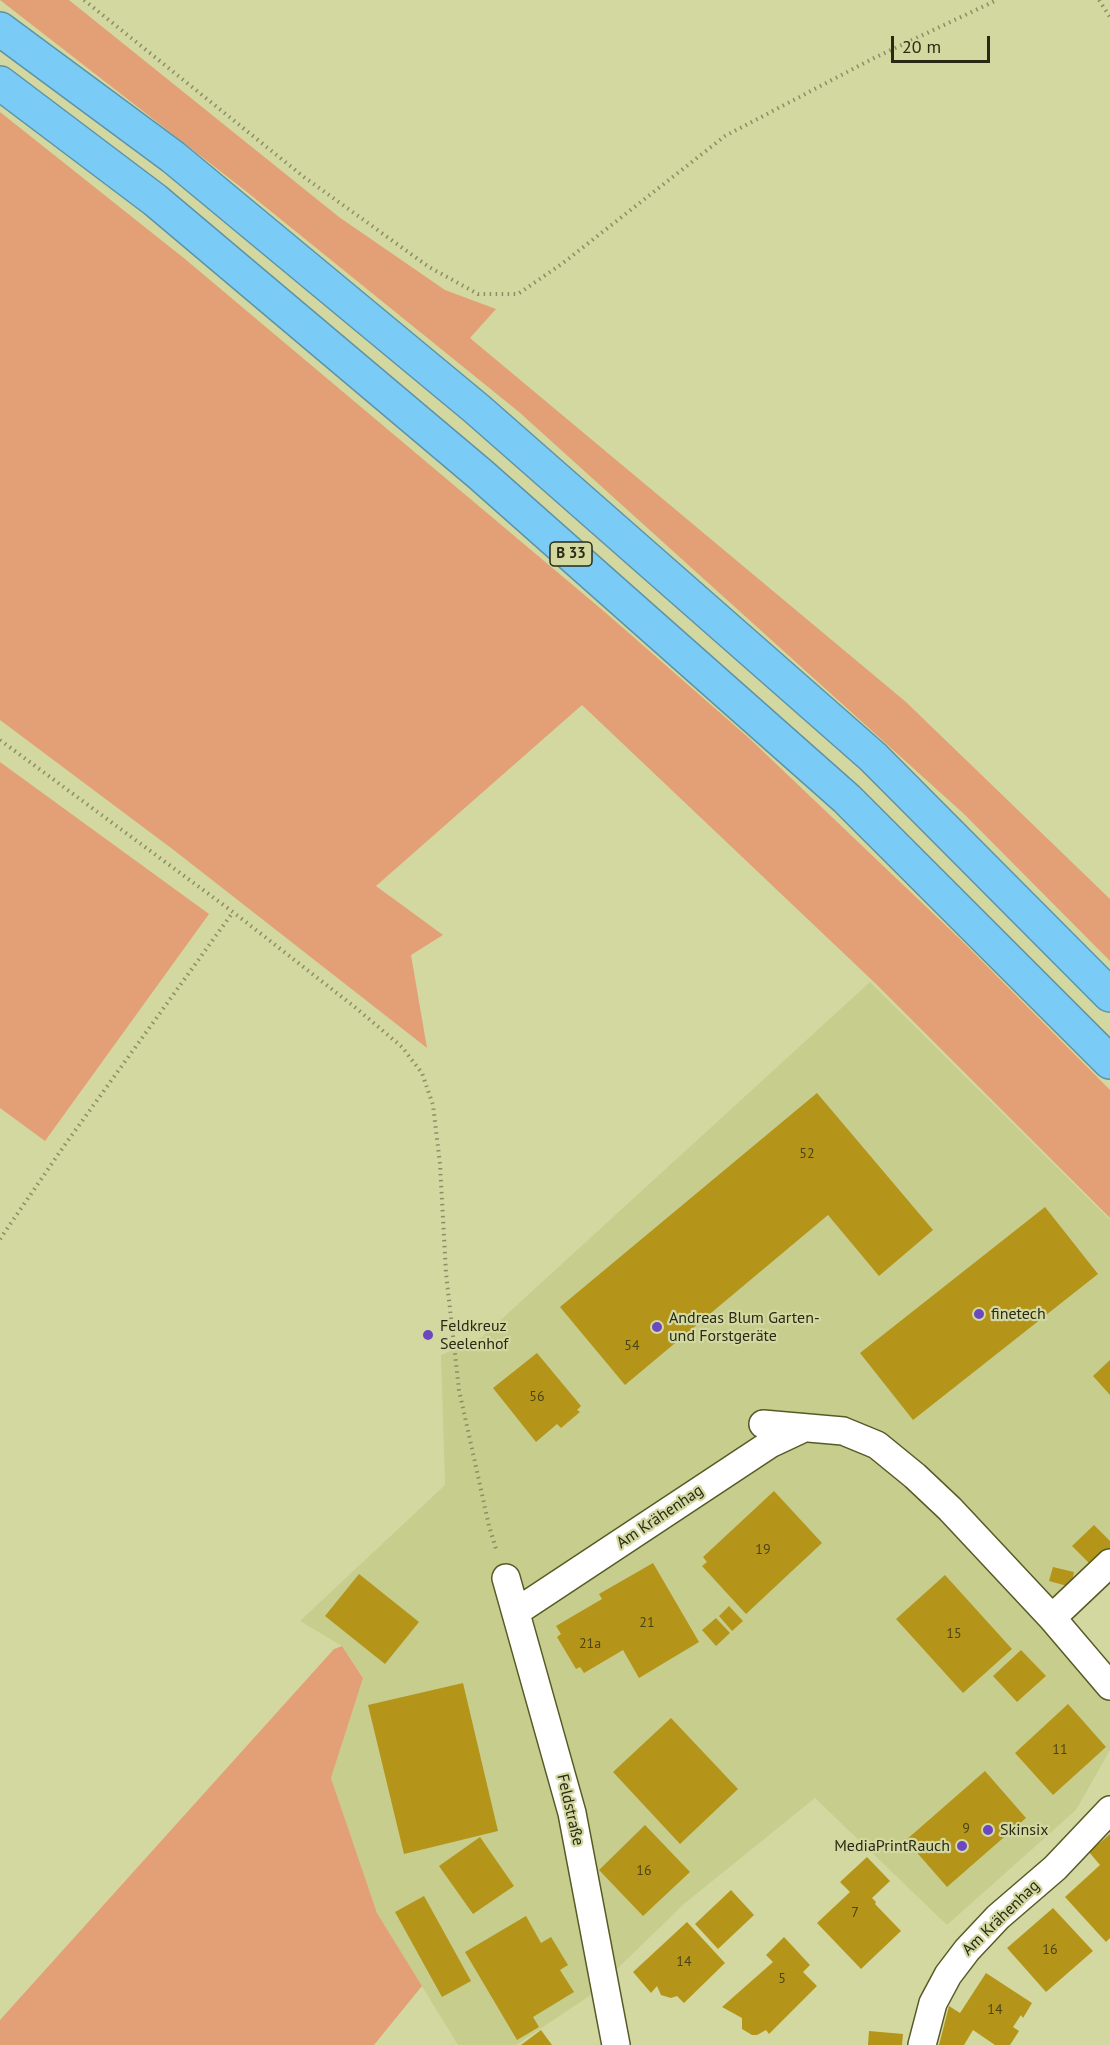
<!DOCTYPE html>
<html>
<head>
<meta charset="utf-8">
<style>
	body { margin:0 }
	#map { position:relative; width:1110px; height:2045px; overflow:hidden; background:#d3d8a0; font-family:"PT Sans",sans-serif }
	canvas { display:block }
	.scale { position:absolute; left:891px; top:36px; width:99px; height:27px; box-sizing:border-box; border:3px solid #282a14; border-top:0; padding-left:8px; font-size:18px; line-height:21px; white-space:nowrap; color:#282a14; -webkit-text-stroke:4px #d3d8a0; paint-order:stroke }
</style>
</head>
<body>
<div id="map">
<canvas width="1110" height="2045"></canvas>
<div class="scale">20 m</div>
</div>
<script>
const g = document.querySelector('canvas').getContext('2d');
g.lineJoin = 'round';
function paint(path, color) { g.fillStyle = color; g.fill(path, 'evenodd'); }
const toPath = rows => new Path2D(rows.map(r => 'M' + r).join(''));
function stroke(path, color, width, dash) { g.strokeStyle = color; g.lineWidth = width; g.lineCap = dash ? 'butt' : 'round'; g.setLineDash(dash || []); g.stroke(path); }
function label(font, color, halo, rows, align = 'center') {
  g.font = font + ' "PT Sans",sans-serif'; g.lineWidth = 4.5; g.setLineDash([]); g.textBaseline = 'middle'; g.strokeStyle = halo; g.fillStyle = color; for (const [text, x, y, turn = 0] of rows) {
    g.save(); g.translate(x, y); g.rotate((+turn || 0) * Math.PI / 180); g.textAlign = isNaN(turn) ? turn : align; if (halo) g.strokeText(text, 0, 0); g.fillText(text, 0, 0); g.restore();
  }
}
paint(toPath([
	[870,982,1110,1220,1110,1567,1065,1610,1110,1685,1110,1750,1076,1810,947,1925,815,1798,684,1904,588,1997,516,2045,458,2045,377,1913,331,1778,363,1677,342,1646,300,1621,445,1485,441,1355,482,1337]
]), '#c7cd8d');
paint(toPath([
	[0,0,69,0,339,217,445,290,496,309,470,338,906,702,1110,899,1110,961,964,814,519,412,247,192],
	[0,112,185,259,606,613,750,739,961,940,1110,1090,1110,1218,875,983,582,705,376,886,443,935,411,955,427,1048,175,851,0,720],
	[0,762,209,914,45,1141,0,1108],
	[342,1646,363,1678,331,1778,377,1913,422,1986,374,2045,0,2045,0,2020,334,1649]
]), '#e3a077');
paint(toPath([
	[817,1093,933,1230,879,1276,828,1215,625,1385,560,1307],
	[1045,1207,1098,1274,913,1420,860,1353],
	[537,1353,581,1406,577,1410,580,1412,561,1428,557,1424,536,1442,493,1388],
	[1110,1360,1110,1395,1093,1376],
	[774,1491,822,1543,746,1614,702,1566,707,1562,703,1557],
	[1094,1525,1110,1541,1110,1551,1093,1567,1072,1546],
	[653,1563,699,1642,639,1678,623,1650,584,1673,580,1667,576,1669,557,1637,561,1634,556,1626,602,1599,599,1594],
	[1053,1567,1074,1572,1071,1587,1049,1581],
	[359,1574,419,1622,385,1664,325,1616],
	[945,1575,1012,1649,963,1693,896,1619],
	[729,1606,743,1621,732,1631,719,1616],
	[716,1618,730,1633,716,1646,702,1630],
	[1021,1650,1046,1676,1017,1702,993,1676],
	[463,1683,498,1831,404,1854,368,1705],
	[1068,1704,1106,1747,1053,1795,1015,1753],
	[671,1718,738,1789,680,1844,613,1772],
	[985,1771,1026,1818,947,1887,906,1840],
	[645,1825,690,1872,643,1916,599,1870],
	[1110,1834,1110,1938,1106,1942,1065,1897,1100,1865,1089,1852],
	[480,1837,514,1886,473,1914,439,1866],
	[867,1857,890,1881,872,1898,876,1902,875,1904,901,1931,861,1969,817,1923,850,1892,840,1882],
	[731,1890,754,1915,718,1949,695,1924],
	[424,1896,471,1981,442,1997,395,1912],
	[1053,1908,1093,1951,1046,1992,1007,1948],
	[526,1916,541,1943,551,1937,568,1965,560,1970,574,1992,533,2017,539,2027,517,2040,465,1952],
	[687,1922,725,1963,684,2003,677,1996,671,1998,661,1995,657,1986,651,1993,633,1972],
	[784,1937,810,1965,803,1972,817,1986,769,2034,766,2030,757,2035,752,2035,742,2029,742,2018,722,2007,773,1962,766,1955],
	[986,1973,1032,2003,1023,2018,1021,2015,1013,2027,1019,2031,1010,2045,995,2045,973,2030,964,2045,939,2045,949,2006,960,2013],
	[541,2030,552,2045,521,2045],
	[869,2031,903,2034,902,2045,868,2045]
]), '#b59519');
const street = toPath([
	[763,1424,843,1431,877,1445,915,1476,950,1509,1052,1618,1110,1686],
	[506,1578,572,1813,616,2045],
	[516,1612,770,1444,804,1428],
	[1052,1618,1110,1563],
	[922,2045,933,2003,948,1975,967,1950,998,1917,1055,1868,1110,1810]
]);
const highway = toPath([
	[0,29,173,157,477,409,873,757,1110,995],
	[0,83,155,200,480,474,847,799,1110,1062]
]);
stroke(street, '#575a26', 30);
stroke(highway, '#5d93a8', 36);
stroke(toPath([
	[84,0,304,177,429,267,478,294,518,294,563,263,725,136,872,59,997,0],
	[1099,0,1110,17],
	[0,740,233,912,356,1008,402,1047,422,1073,433,1105,440,1164,446,1273,459,1390,489,1526,497,1552],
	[0,1239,64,1146,233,912]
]), '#8b8e65', 4, [1.5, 4.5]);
stroke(street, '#fff', 27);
stroke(highway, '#7accf7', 33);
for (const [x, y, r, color] of [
	[979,1314,6,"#6b48c0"],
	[657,1327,6,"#6b48c0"],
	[428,1335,6,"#6b48c0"],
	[988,1830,6,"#6b48c0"],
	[962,1846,6,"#6b48c0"]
]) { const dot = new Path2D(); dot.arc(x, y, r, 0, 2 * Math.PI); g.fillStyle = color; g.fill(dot); stroke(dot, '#d3d8a0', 2); }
label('14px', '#4b4515', null, [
	["52",807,1154],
	["54",632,1346],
	["56",537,1397],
	["19",763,1550],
	["21",647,1623],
	["15",954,1634],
	["21a",590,1644],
	["11",1060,1750],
	["9",966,1829],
	["16",644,1871],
	["7",855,1913],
	["16",1050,1950],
	["14",684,1962],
	["5",782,1979],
	["14",995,2010]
]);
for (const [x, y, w] of [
	[571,554,42]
]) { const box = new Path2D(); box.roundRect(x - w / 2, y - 12, w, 24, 4.5); g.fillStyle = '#d3d8a0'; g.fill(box); stroke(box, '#282a14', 1.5); }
label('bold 15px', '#282a14', null, [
	["B 33",571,554]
]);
label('16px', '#282a14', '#d3d8a0', [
	["finetech",991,1314],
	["Andreas Blum Garten-",669,1318],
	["und Forstgeräte",669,1336],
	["Feldkreuz",440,1326],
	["Seelenhof",440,1344],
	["Skinsix",1000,1830],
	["MediaPrintRauch",950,1846,"right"]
], 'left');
label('16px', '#282a14', '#d3d8a0', [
	["Am Krähenhag",660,1517,-34],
	["Feldstraße",570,1810,77],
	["Am Krähenhag",1001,1918,-44]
]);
</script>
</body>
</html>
